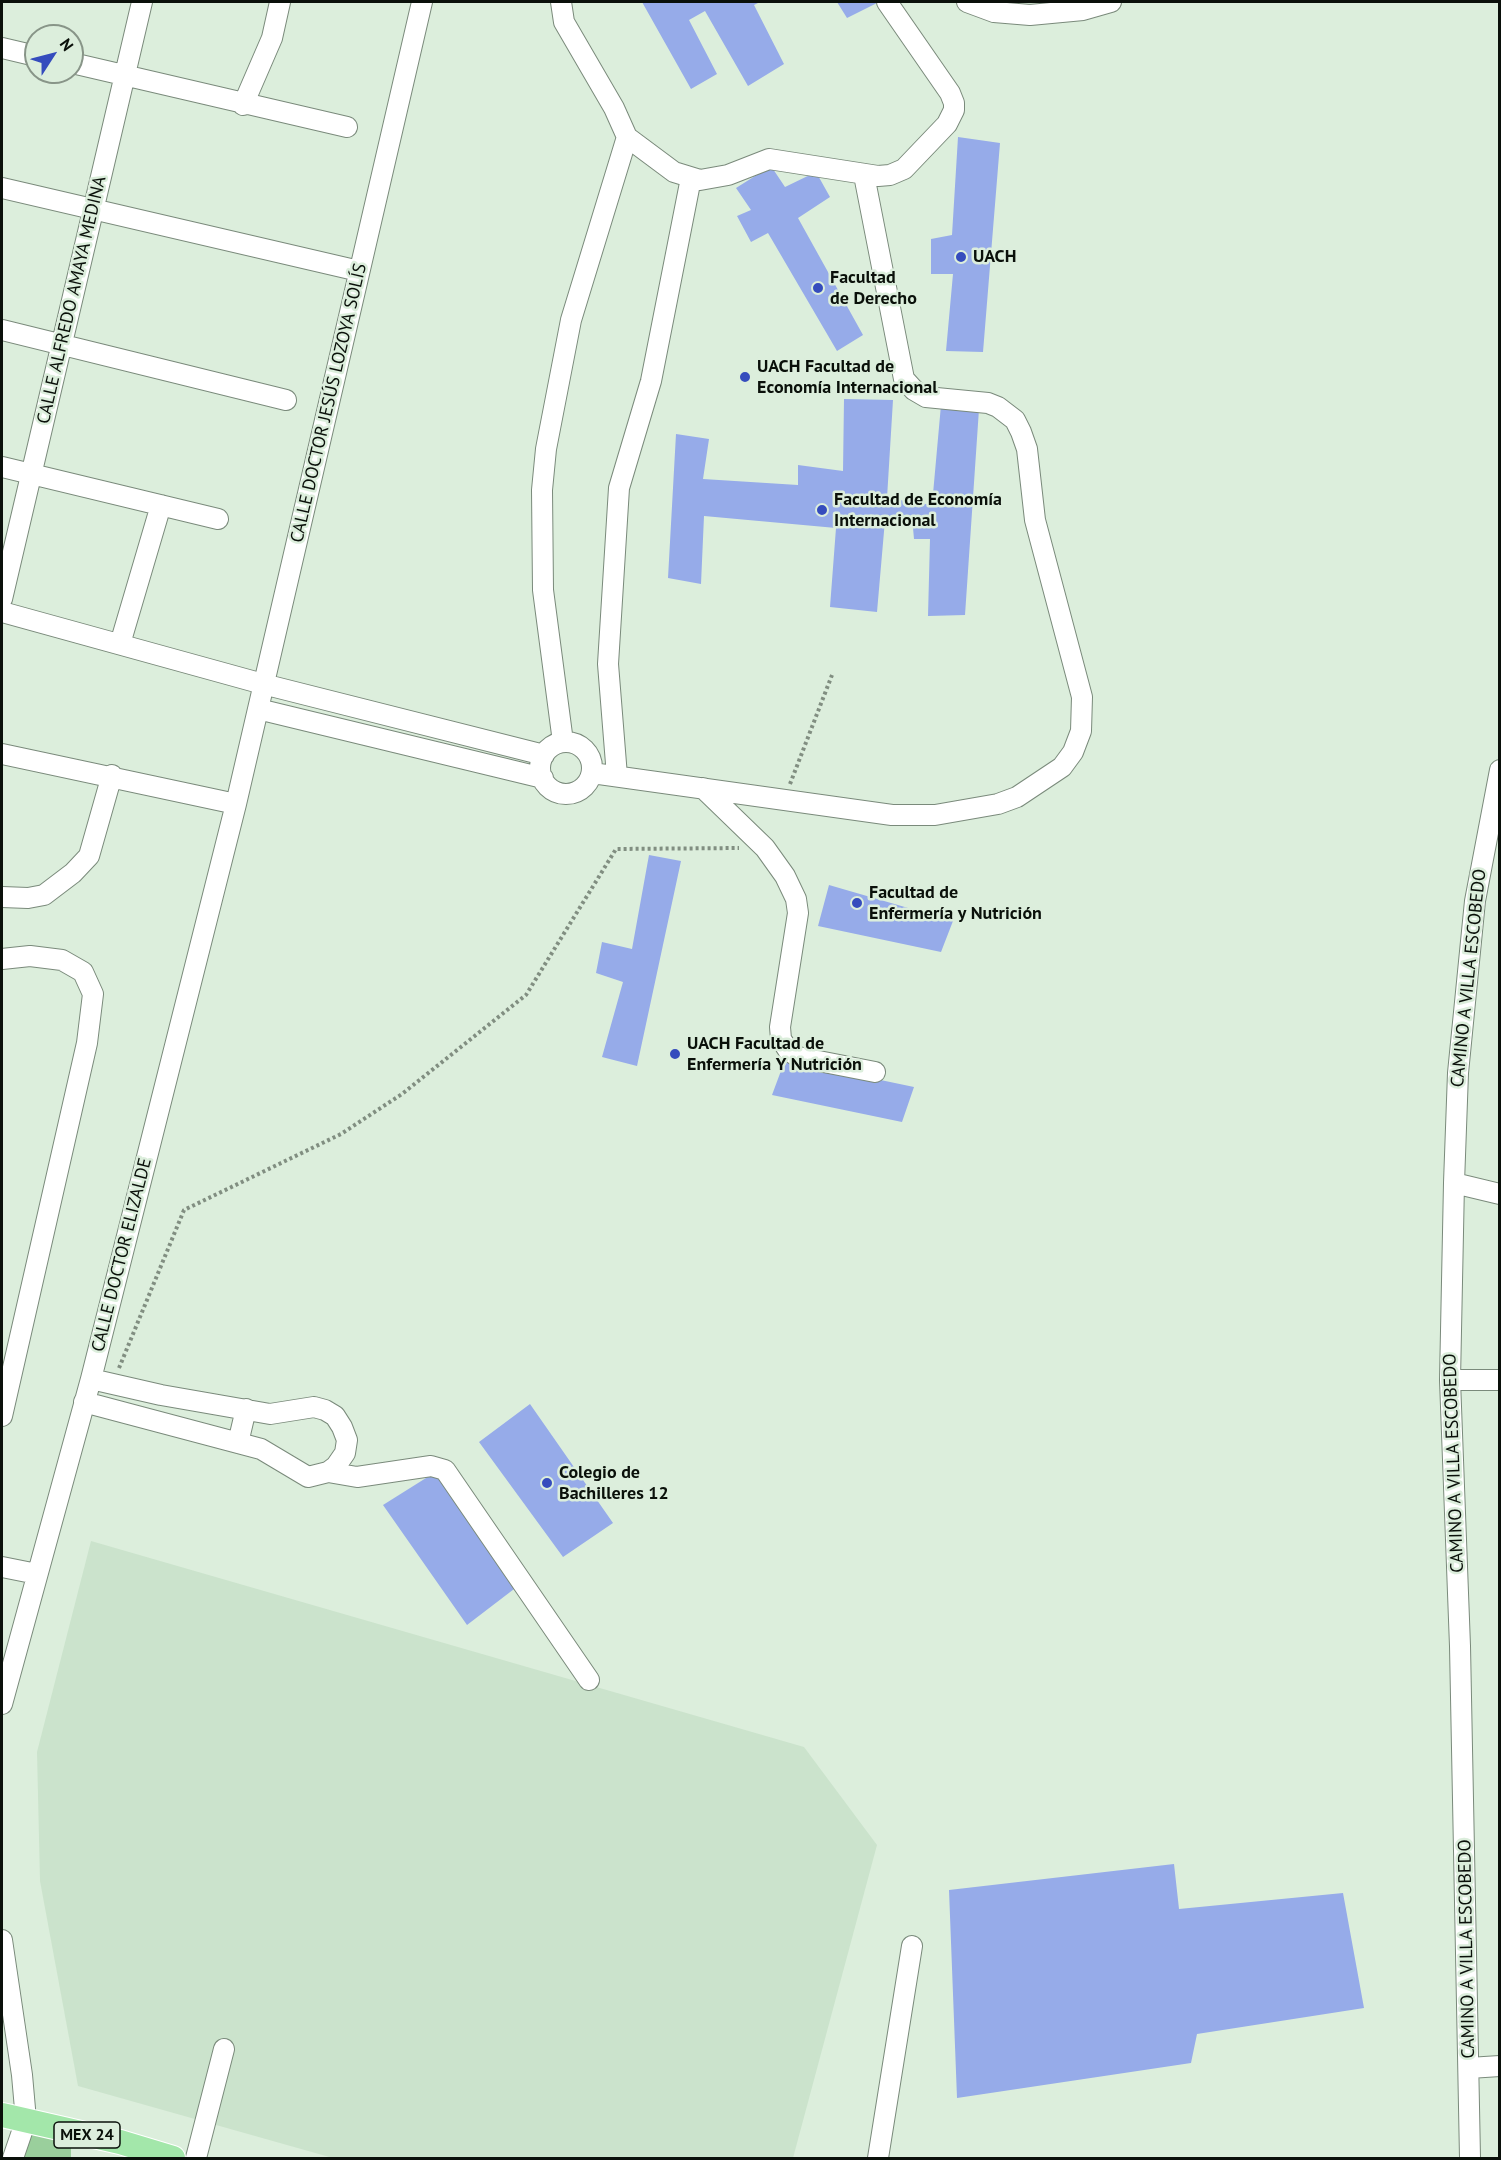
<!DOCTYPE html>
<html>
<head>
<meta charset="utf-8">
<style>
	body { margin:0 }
	#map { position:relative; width:1501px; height:2160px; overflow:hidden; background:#dceedc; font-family:"PT Sans",sans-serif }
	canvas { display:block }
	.frame { position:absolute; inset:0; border:3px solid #0a100a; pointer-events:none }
	.north { position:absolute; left:24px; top:24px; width:60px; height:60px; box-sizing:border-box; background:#dceedc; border:2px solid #889588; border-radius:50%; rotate:54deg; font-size:16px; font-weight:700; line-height:24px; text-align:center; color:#0a100a }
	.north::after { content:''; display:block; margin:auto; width:21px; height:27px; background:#354cbd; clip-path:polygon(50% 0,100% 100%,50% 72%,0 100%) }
</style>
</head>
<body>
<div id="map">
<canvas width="1501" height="2160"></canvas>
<div class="frame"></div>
<div class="north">N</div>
</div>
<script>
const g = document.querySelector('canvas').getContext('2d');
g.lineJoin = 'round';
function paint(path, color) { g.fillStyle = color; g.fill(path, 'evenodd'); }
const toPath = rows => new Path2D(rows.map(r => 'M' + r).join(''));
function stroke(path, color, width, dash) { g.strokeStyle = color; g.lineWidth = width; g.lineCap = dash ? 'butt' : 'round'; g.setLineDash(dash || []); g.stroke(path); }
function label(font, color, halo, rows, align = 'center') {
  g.font = font + ' "PT Sans",sans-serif'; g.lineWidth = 5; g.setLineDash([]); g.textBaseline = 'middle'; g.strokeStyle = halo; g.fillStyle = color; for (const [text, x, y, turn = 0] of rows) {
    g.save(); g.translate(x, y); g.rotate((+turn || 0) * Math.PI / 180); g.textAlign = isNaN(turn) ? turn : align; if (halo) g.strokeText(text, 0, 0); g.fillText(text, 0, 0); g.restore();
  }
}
paint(toPath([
	[91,1541,804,1747,877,1845,793,2158,333,2158,78,2086,40,1881,37,1752]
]), '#cbe3cc');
paint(toPath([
	[31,2129,71,2142,71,2158,23,2158]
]), '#9acf9c');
paint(toPath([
	[642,2,760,2,754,5,784,64,748,86,705,11,689,20,717,74,691,89],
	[837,2,879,2,847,18],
	[958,137,1000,143,983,352,946,351,953,274,931,274,931,239,952,235],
	[771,166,785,187,816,172,830,197,798,218,863,335,837,351,768,233,751,242,737,216,751,210,736,188],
	[844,399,893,400,887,498,932,505,941,405,979,409,965,615,928,616,930,539,914,539,912,517,885,520,877,612,830,607,836,528,704,516,701,584,668,578,676,434,709,439,703,479,798,485,798,465,843,471],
	[649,855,681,861,637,1066,602,1057,623,982,596,973,602,942,632,949],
	[829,885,953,921,941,952,818,926],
	[785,1060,914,1087,902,1122,772,1095],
	[530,1404,613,1523,563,1557,479,1442],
	[434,1473,518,1586,467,1625,383,1505],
	[1174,1864,1179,1909,1343,1893,1364,2008,1197,2034,1191,2063,957,2098,949,1890]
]), '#96abe9');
const minor = toPath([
	[561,2,564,22,614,108,627,137,571,320,546,449,542,490,543,590,563,742],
	[967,2,994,12,1030,15,1083,10,1111,2],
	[2,48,36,56],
	[72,63,347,127],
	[243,105,272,38,280,2],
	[627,137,674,172,700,180,728,175,769,159,878,176,890,175,904,169,947,124,954,110,954,103,950,93,887,2],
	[2,188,359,271],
	[2,330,286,400],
	[2,467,218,519],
	[2,599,142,2],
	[2,612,263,684,544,755],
	[120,644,161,505],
	[258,709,543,778],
	'540 768a26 26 0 1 1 52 0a26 26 0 1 1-52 0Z',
	[2,754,236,804],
	[592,773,892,815,935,815,998,804,1017,797,1062,767,1073,752,1081,731,1082,697,1035,520,1027,449,1021,432,1015,420,998,407,988,403,926,397,914,390,904,379,864,175],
	[617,776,608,664,619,488,651,381,691,178],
	[703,788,765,848,785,876,796,899,798,913,780,1027,781,1039,788,1050,798,1057,875,1072],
	[2,897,28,898,44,895,73,873,89,856,112,775],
	[2,959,30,956,62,960,83,972,93,994,87,1043,2,1416],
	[1454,1183,1500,1194],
	[1450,1380,1500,1380],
	[84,1402,261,1449,308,1477,328,1472,336,1466,345,1453,347,1440,342,1427,335,1416,325,1410,314,1407,270,1414,161,1395,91,1379],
	[238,1443,246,1409],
	[328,1472,357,1477,431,1466,445,1470,589,1680],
	[2,1567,37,1574],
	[2,1704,91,1379,236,804,422,2],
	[2,1940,22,2075,26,2120,13,2158],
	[1469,2068,1500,2066],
	[196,2158,224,2049],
	[878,2158,912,1946],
	[1470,2158,1460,1646,1450,1380,1454,1183,1458,1073,1475,901,1500,770]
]);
const major = toPath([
	[2,2115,120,2142,173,2158]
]);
stroke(minor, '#7a8a7b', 22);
stroke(major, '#fff', 26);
stroke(toPath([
	[790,784,832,675],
	[119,1368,184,1210,341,1134,402,1094,526,995,616,849,739,848]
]), '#818e81', 4, [3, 3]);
stroke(minor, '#fff', 20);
stroke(major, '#a3e7aa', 24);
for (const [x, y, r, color] of [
	[961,257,6,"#354cbd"],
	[818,288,6,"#354cbd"],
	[745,377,6,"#354cbd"],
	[822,510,6,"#354cbd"],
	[857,903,6,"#354cbd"],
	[675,1054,6,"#354cbd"],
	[547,1483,6,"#354cbd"]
]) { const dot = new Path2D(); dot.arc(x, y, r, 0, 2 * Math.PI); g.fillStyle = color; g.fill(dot); stroke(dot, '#dceedc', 2); }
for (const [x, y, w] of [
	[87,2135,66]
]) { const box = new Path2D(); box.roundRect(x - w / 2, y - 13, w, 26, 4.5); g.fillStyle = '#dceedc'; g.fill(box); stroke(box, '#0a100a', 1.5); }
label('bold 16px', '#0a100a', null, [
	["MEX 24",87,2135]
]);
label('bold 18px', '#0a100a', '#dceedc', [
	["UACH",973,257],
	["Facultad",830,278],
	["de Derecho",830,299],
	["UACH Facultad de",757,367],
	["Economía Internacional",757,388],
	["Facultad de Economía",834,500],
	["Internacional",834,521],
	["Facultad de",869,893],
	["Enfermería y Nutrición",869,914],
	["UACH Facultad de",687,1044],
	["Enfermería Y Nutrición",687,1065],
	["Colegio de",559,1473],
	["Bachilleres 12",559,1494]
], 'left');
label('18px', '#0a100a', '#dceedc', [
	["CALLE ALFREDO AMAYA MEDINA",72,300,-77],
	["CALLE DOCTOR JESÚS LOZOYA SOLÍS",329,403,-77],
	["CAMINO A VILLA ESCOBEDO",1469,978,-84],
	["CALLE DOCTOR ELIZALDE",122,1255,-76],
	["CAMINO A VILLA ESCOBEDO",1454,1463,-92],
	["CAMINO A VILLA ESCOBEDO",1467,1949,-91]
]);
</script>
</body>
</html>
